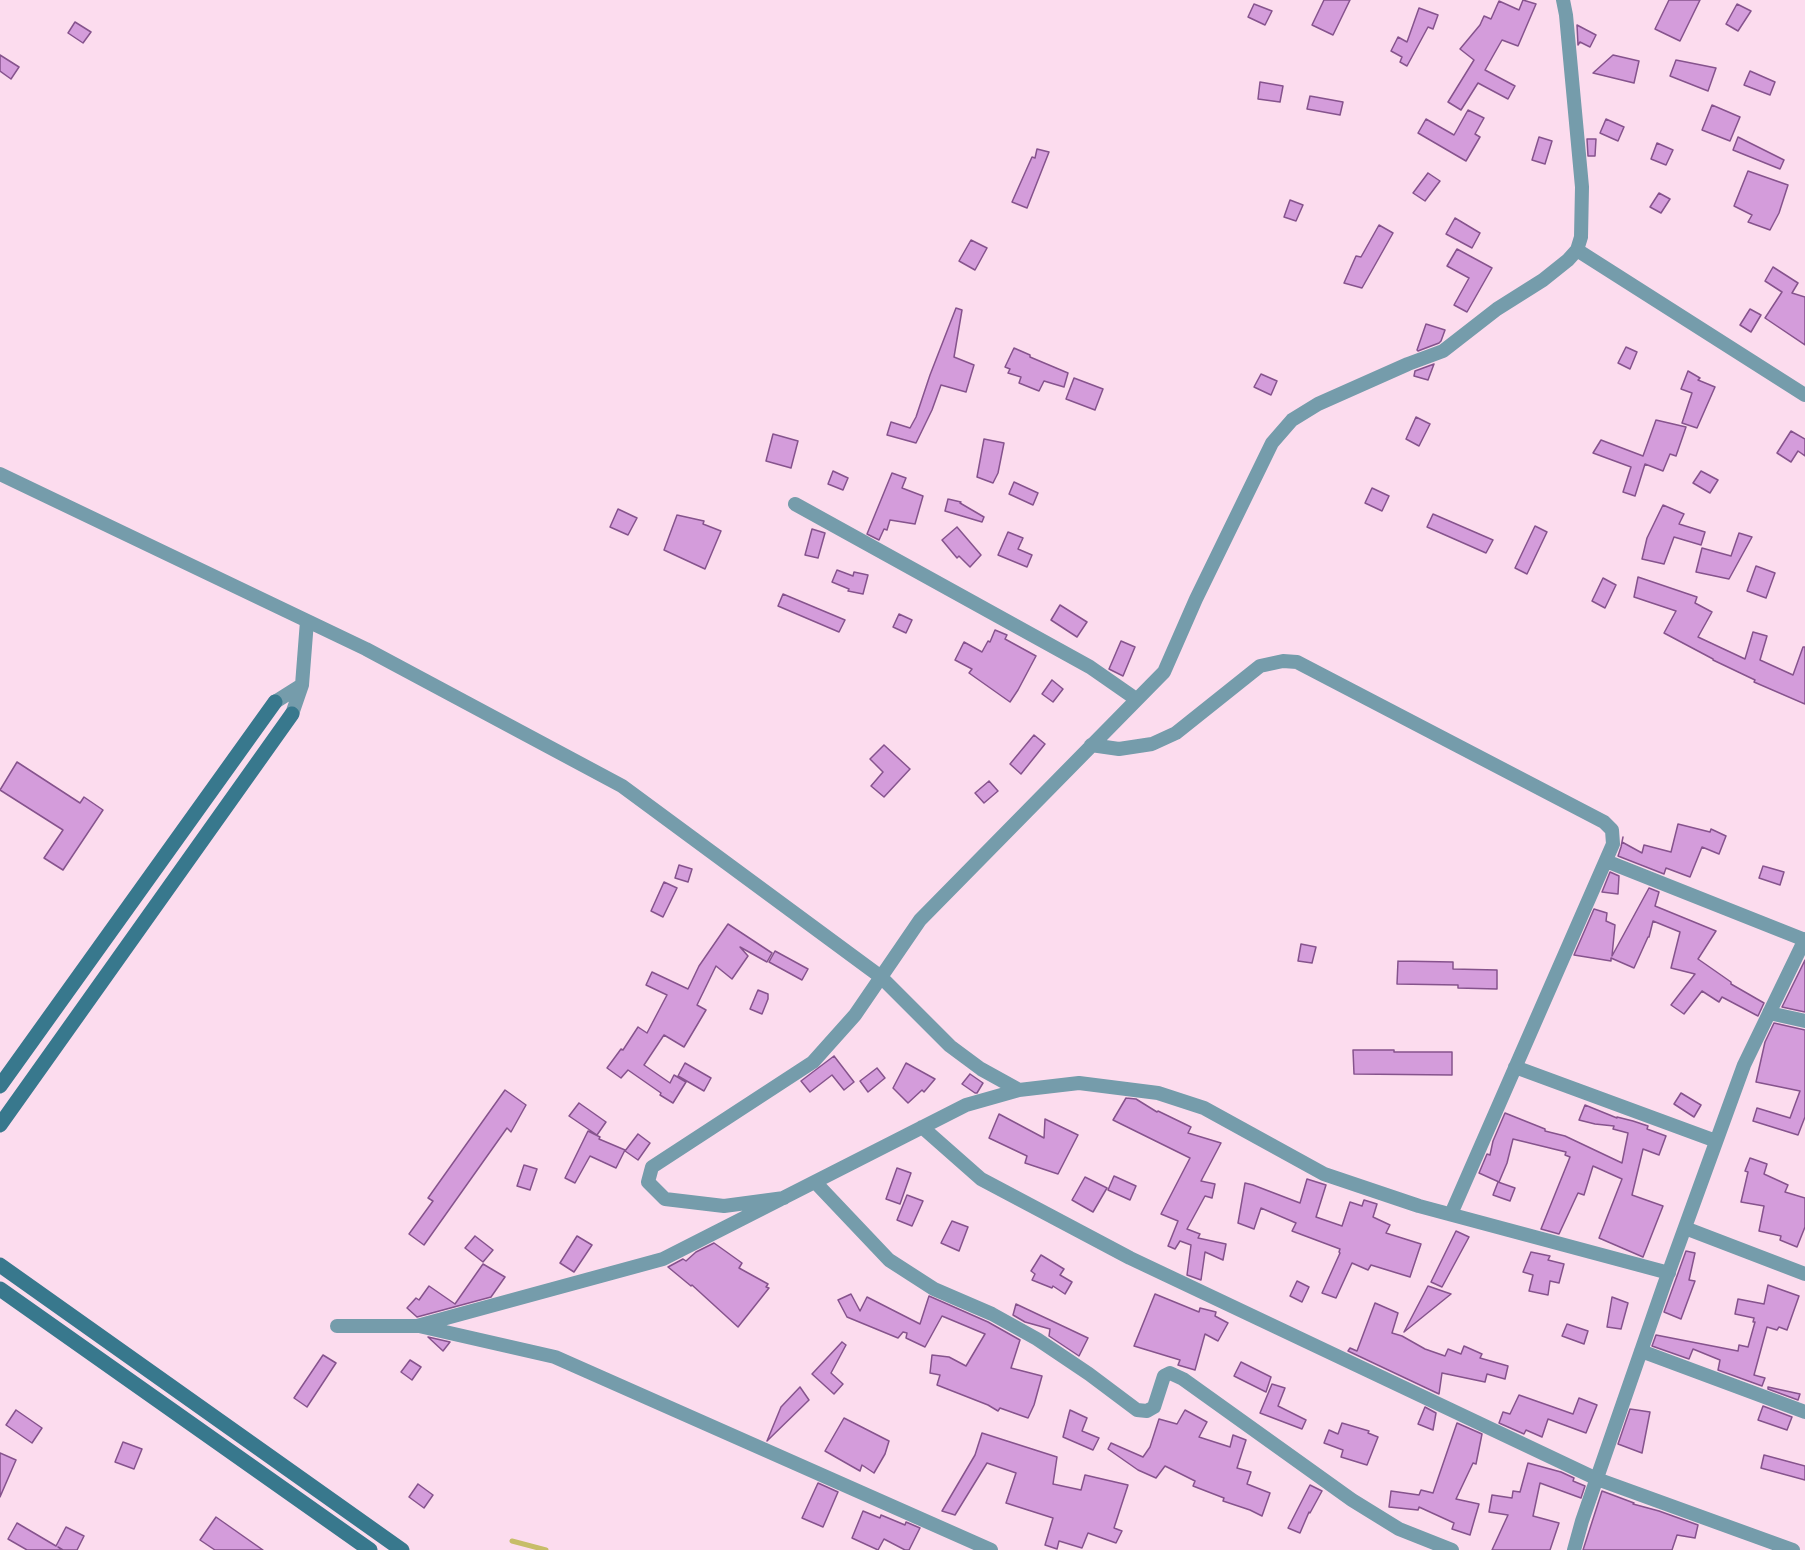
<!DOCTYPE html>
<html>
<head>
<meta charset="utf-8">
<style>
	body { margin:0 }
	canvas { display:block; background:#fcdcee }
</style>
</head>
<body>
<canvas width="1805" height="1550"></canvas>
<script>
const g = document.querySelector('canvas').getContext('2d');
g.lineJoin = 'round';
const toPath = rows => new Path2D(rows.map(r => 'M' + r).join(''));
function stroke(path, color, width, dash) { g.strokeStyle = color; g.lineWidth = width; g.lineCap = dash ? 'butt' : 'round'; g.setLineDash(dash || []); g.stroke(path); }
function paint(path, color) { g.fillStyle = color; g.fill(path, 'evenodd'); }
stroke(toPath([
	[512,1541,546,1550]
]), '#c7bd69', 5);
const building = toPath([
	[1324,0,1350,0,1333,35,1312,25,1324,0],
	[1523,0,1536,4,1518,46,1502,40,1485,70,1515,86,1508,99,1478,83,1461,110,1448,102,1474,60,1460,49,1480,25,1484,16,1491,19,1499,1,1519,10,1523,0],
	[1669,0,1700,0,1680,41,1655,29,1669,0],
	[1254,4,1272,11,1265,25,1248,17,1254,4],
	[1737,4,1751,11,1738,31,1726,24,1737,4],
	[1419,8,1438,15,1433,29,1428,27,1407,66,1400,62,1402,57,1391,51,1398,37,1407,42,1419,8],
	[75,22,91,32,83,43,68,33,75,22],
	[1577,25,1596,35,1590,47,1580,42,1578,45,1577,25],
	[0,55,19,67,11,79,0,71,0,55],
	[1613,55,1639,61,1634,83,1593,73,1613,55],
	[1676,60,1716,68,1708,91,1670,76,1676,60],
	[1750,71,1775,82,1770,95,1744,85,1750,71],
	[1260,82,1283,86,1280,102,1258,99,1260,82],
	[1310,96,1343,102,1340,115,1307,109,1310,96],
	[1712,105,1740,117,1730,141,1702,130,1712,105],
	[1468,110,1484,118,1475,134,1480,137,1466,161,1418,133,1426,119,1454,135,1468,110],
	[1606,119,1624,127,1618,141,1600,133,1606,119],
	[1539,137,1552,141,1545,164,1532,160,1539,137],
	[1738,137,1784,160,1780,169,1733,150,1738,137],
	[1587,139,1596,139,1595,156,1588,156,1587,139],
	[1657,143,1673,150,1666,165,1651,159,1657,143],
	[1037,149,1049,152,1027,208,1012,202,1032,157,1035,158,1037,149],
	[1748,171,1788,185,1779,213,1770,230,1748,222,1752,215,1734,206,1748,171],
	[1428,173,1440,181,1425,201,1413,193,1428,173],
	[1659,193,1670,199,1661,213,1650,207,1659,193],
	[1290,200,1303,205,1296,221,1284,217,1290,200],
	[1455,218,1480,233,1472,248,1446,234,1455,218],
	[1379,225,1393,233,1362,288,1344,283,1356,256,1361,257,1379,225],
	[971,240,987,248,975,270,959,261,971,240],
	[1457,249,1492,268,1467,312,1454,305,1469,278,1447,266,1457,249],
	[1773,267,1798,283,1792,293,1805,297,1805,345,1765,318,1782,292,1765,281,1773,267],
	[956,308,962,310,954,357,974,365,966,392,941,385,932,410,916,443,887,435,891,422,910,428,916,417,930,375,956,308],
	[1750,309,1761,315,1751,332,1740,325,1750,309],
	[1426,324,1445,330,1441,341,1439,343,1418,351,1417,350,1426,324],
	[1626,347,1637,352,1630,369,1618,363,1626,347],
	[1014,348,1030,355,1030,357,1068,373,1064,387,1044,381,1039,391,1019,383,1021,377,1008,373,1010,369,1005,367,1014,348],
	[1434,364,1428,380,1414,376,1415,371,1434,364],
	[1688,371,1700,378,1698,380,1715,387,1697,428,1682,423,1692,393,1681,389,1688,371],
	[1261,374,1277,381,1271,395,1254,387,1261,374],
	[1074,378,1103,389,1095,410,1066,399,1074,378],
	[1416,417,1430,424,1419,446,1406,439,1416,417],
	[1656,420,1686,427,1676,456,1670,454,1663,471,1645,464,1635,496,1623,492,1631,467,1593,453,1601,440,1643,456,1656,420],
	[1791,431,1805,439,1805,456,1798,451,1791,462,1777,453,1791,431],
	[773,434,798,441,791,468,766,461,773,434],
	[984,439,1004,443,998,473,993,483,977,477,984,439],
	[833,471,848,478,843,490,828,484,833,471],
	[1701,471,1718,480,1710,493,1693,483,1701,471],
	[892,473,906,478,902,488,923,496,915,524,890,520,887,530,884,529,879,540,867,534,892,473],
	[1014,482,1038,493,1033,505,1009,494,1014,482],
	[1372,488,1389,496,1382,511,1365,503,1372,488],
	[948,499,961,502,960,503,984,517,982,522,945,511,948,499],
	[1663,505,1684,514,1679,524,1705,532,1701,545,1674,537,1664,564,1642,559,1647,538,1663,505],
	[618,509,637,518,628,535,610,527,618,509],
	[1433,514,1493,540,1486,553,1427,527,1433,514],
	[677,515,704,521,703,524,721,531,705,569,664,550,677,515],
	[1535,526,1547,532,1527,574,1515,568,1535,526],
	[957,527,981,555,970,567,959,556,957,558,942,540,957,527],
	[812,529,825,533,818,558,805,555,812,529],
	[1008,532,1023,538,1018,549,1032,555,1027,567,998,555,1008,532],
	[1739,533,1752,537,1729,579,1696,572,1702,548,1731,556,1739,533],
	[1756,566,1775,573,1766,598,1747,591,1756,566],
	[837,570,853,576,854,572,868,575,863,594,848,591,849,589,832,582,837,570],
	[1638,577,1697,597,1695,603,1712,612,1698,637,1745,659,1753,632,1767,636,1760,660,1793,675,1803,647,1805,647,1805,704,1754,682,1755,680,1713,660,1713,659,1664,633,1676,611,1634,597,1638,577],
	[1603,578,1616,585,1605,608,1592,601,1603,578],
	[783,594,845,620,839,632,778,606,783,594],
	[1060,605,1087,622,1077,637,1051,620,1060,605],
	[899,614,912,620,906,633,893,627,899,614],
	[995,630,1007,635,1005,639,1036,656,1018,690,1010,702,969,673,972,669,955,660,964,642,982,652,988,641,990,642,995,630],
	[1121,641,1135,647,1123,676,1109,669,1121,641],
	[1052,680,1063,689,1053,702,1042,694,1052,680],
	[1034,735,1045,744,1021,774,1010,764,1034,735],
	[884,745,910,769,884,797,871,786,883,772,870,759,884,745],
	[17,762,80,803,84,797,103,810,63,870,44,858,63,830,0,790,17,762],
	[989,781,998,791,984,803,975,793,989,781],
	[1678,824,1710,832,1711,829,1726,836,1719,854,1702,847,1690,877,1666,868,1664,874,1618,856,1621,847,1623,837,1622,842,1642,853,1644,845,1671,852,1678,824],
	[679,865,692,869,688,882,675,878,679,865],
	[1763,866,1784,872,1780,885,1759,878,1763,866],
	[1610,872,1619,876,1618,894,1602,892,1610,872],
	[664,882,677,888,663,917,651,911,664,882],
	[1649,888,1659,892,1655,906,1716,931,1698,959,1731,982,1731,984,1764,1003,1758,1016,1722,997,1719,1002,1702,991,1684,1014,1671,1005,1695,974,1671,968,1680,932,1653,921,1649,937,1648,937,1634,968,1611,958,1611,961,1574,955,1594,909,1607,913,1606,921,1615,925,1612,956,1649,888],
	[728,924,772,953,767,962,740,947,748,956,732,979,716,966,697,1005,706,1010,684,1047,664,1035,644,1065,670,1083,674,1075,686,1082,673,1103,660,1095,661,1093,628,1070,621,1078,607,1068,621,1049,623,1050,638,1027,647,1033,667,995,646,985,652,972,688,989,699,966,728,924],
	[1301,944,1316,947,1312,963,1298,961,1301,944],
	[775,951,808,969,802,980,769,962,775,951],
	[1805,960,1805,1012,1782,1007,1805,960],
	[1398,961,1453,962,1453,969,1497,970,1497,989,1458,988,1458,985,1397,984,1398,961],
	[758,990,768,994,768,999,762,1014,750,1009,758,990],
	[1774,1023,1805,1030,1805,1117,1798,1135,1753,1121,1757,1108,1790,1118,1800,1091,1756,1082,1765,1042,1774,1023],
	[1353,1050,1394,1050,1394,1052,1452,1052,1452,1075,1354,1074,1353,1050],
	[834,1056,854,1082,844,1090,832,1075,810,1092,801,1081,834,1056],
	[685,1063,711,1078,704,1091,678,1076,685,1063],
	[906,1063,935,1079,924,1092,922,1090,908,1103,893,1088,906,1063],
	[877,1068,885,1078,868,1092,860,1081,877,1068],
	[970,1074,983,1083,977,1093,975,1093,962,1084,970,1074],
	[505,1090,526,1105,511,1132,507,1128,424,1245,409,1234,433,1201,428,1198,505,1090],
	[1681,1093,1701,1105,1694,1117,1674,1104,1681,1093],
	[1126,1098,1136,1099,1157,1112,1158,1111,1191,1127,1188,1133,1221,1143,1201,1181,1215,1184,1212,1198,1205,1196,1187,1229,1200,1234,1198,1238,1226,1244,1223,1260,1205,1252,1201,1280,1187,1275,1191,1245,1180,1241,1175,1249,1168,1246,1178,1221,1161,1214,1190,1158,1113,1120,1126,1098],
	[579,1103,606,1122,597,1135,569,1116,579,1103],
	[1585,1105,1617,1118,1617,1117,1633,1121,1648,1126,1647,1129,1666,1136,1659,1155,1643,1149,1632,1195,1663,1206,1643,1257,1599,1238,1622,1179,1593,1166,1584,1195,1578,1193,1559,1234,1541,1229,1570,1157,1565,1155,1566,1152,1513,1139,1507,1163,1499,1182,1479,1173,1487,1154,1490,1155,1493,1141,1505,1113,1545,1129,1545,1131,1565,1136,1622,1163,1628,1133,1613,1129,1614,1126,1595,1124,1579,1120,1585,1105],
	[999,1114,1044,1138,1045,1119,1078,1135,1058,1174,1025,1163,1027,1156,989,1138,999,1114],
	[588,1131,600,1137,599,1139,625,1150,616,1168,590,1156,575,1183,565,1178,588,1131],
	[638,1134,650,1143,638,1160,625,1151,638,1134],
	[1750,1158,1767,1164,1764,1174,1788,1185,1785,1192,1805,1198,1805,1227,1797,1247,1780,1240,1781,1236,1759,1231,1764,1206,1741,1202,1748,1172,1745,1171,1750,1158],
	[524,1165,537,1169,530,1190,517,1186,524,1165],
	[897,1168,911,1173,900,1204,886,1199,897,1168],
	[1114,1176,1136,1186,1130,1200,1108,1190,1114,1176],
	[1085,1177,1107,1188,1093,1212,1072,1200,1085,1177],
	[1307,1179,1326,1185,1316,1217,1342,1226,1350,1202,1362,1206,1364,1200,1377,1204,1373,1217,1390,1225,1386,1233,1421,1244,1410,1277,1371,1265,1368,1270,1352,1263,1336,1298,1322,1293,1340,1253,1339,1252,1340,1249,1292,1231,1296,1223,1261,1208,1254,1229,1238,1223,1245,1183,1253,1185,1300,1203,1307,1179],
	[1498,1182,1515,1188,1510,1201,1493,1195,1498,1182],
	[907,1195,923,1201,912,1226,897,1220,907,1195],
	[952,1221,968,1227,959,1251,941,1243,952,1221],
	[1456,1231,1469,1237,1442,1287,1431,1282,1456,1231],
	[475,1236,493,1250,483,1262,465,1248,475,1236],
	[577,1236,592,1245,574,1272,560,1263,577,1236],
	[714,1243,742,1263,739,1268,768,1284,766,1287,769,1288,738,1327,692,1285,691,1286,668,1267,683,1259,686,1261,696,1252,714,1243],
	[1686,1251,1695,1253,1689,1280,1695,1281,1681,1319,1664,1312,1686,1251],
	[1531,1252,1550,1256,1548,1260,1564,1264,1559,1283,1550,1281,1548,1295,1529,1291,1533,1275,1523,1272,1531,1252],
	[1041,1255,1064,1269,1060,1275,1072,1282,1065,1294,1053,1286,1052,1288,1032,1280,1035,1274,1031,1271,1041,1255],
	[483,1264,505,1277,491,1297,417,1317,407,1308,416,1298,419,1300,429,1286,455,1304,483,1264],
	[1297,1281,1309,1287,1302,1302,1290,1296,1297,1281],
	[1768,1285,1799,1296,1787,1330,1779,1327,1777,1330,1767,1327,1754,1375,1765,1378,1762,1386,1718,1370,1720,1360,1693,1349,1689,1359,1652,1346,1656,1335,1738,1351,1739,1345,1748,1347,1755,1322,1753,1322,1754,1318,1735,1314,1738,1299,1764,1304,1768,1285],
	[1428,1286,1451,1294,1404,1332,1428,1286],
	[851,1294,860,1311,867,1297,920,1324,929,1296,988,1322,1020,1340,1011,1368,1042,1376,1034,1405,1028,1418,1000,1408,998,1411,988,1405,937,1385,940,1375,930,1373,932,1355,949,1357,966,1366,985,1334,942,1316,925,1347,906,1338,907,1333,903,1332,898,1338,847,1317,838,1300,851,1294],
	[1155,1294,1199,1312,1200,1308,1216,1312,1215,1316,1228,1323,1218,1341,1205,1334,1195,1370,1178,1365,1180,1360,1134,1346,1155,1294],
	[1612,1297,1628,1303,1621,1329,1607,1327,1612,1297],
	[1375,1303,1398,1313,1392,1333,1402,1336,1425,1349,1445,1356,1448,1349,1461,1354,1464,1346,1482,1354,1480,1358,1508,1366,1505,1379,1487,1374,1485,1382,1442,1373,1439,1394,1348,1351,1350,1348,1357,1351,1375,1303],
	[1016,1304,1088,1338,1079,1356,1049,1336,1050,1329,1025,1322,1013,1315,1016,1304],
	[1567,1324,1588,1331,1584,1344,1562,1336,1567,1324],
	[428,1337,450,1342,443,1351,428,1337],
	[842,1342,846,1345,831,1373,843,1384,834,1394,812,1374,842,1342],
	[323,1355,336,1363,307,1407,294,1398,323,1355],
	[410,1360,421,1367,412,1380,401,1372,410,1360],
	[1241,1362,1271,1377,1266,1392,1234,1376,1241,1362],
	[1272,1384,1285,1388,1278,1406,1306,1420,1302,1429,1260,1413,1272,1384],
	[800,1387,809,1400,767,1441,781,1407,800,1387],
	[1768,1387,1800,1394,1798,1400,1768,1389,1768,1387],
	[1519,1395,1573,1414,1579,1398,1597,1405,1586,1433,1548,1419,1542,1437,1526,1430,1524,1434,1499,1423,1503,1412,1510,1414,1519,1395],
	[1763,1406,1792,1417,1787,1430,1758,1420,1763,1406],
	[1425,1407,1436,1413,1433,1430,1418,1424,1425,1407],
	[1630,1409,1650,1412,1642,1453,1618,1444,1630,1409],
	[16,1410,42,1428,32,1443,6,1425,16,1410],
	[1070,1410,1087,1418,1082,1431,1099,1438,1093,1450,1063,1437,1070,1410],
	[1185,1410,1207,1422,1199,1437,1230,1447,1233,1435,1246,1440,1237,1468,1251,1472,1247,1484,1270,1493,1262,1516,1250,1510,1223,1501,1224,1498,1193,1486,1195,1481,1165,1466,1156,1478,1138,1470,1108,1449,1111,1443,1143,1457,1150,1447,1159,1419,1177,1424,1185,1410],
	[844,1418,889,1441,885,1454,874,1473,862,1465,860,1471,825,1451,844,1418],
	[1342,1423,1369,1431,1368,1433,1378,1437,1367,1465,1341,1457,1343,1450,1324,1443,1329,1430,1338,1434,1342,1423],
	[1457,1423,1482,1434,1476,1464,1473,1463,1456,1499,1479,1504,1470,1535,1452,1529,1454,1523,1419,1507,1418,1510,1389,1507,1391,1491,1419,1495,1421,1490,1433,1493,1457,1423],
	[982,1433,1057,1457,1053,1484,1081,1490,1085,1475,1128,1485,1114,1528,1122,1531,1116,1543,1088,1533,1082,1548,1059,1541,1057,1549,1045,1545,1053,1518,1006,1503,1016,1473,987,1463,955,1515,942,1511,975,1455,982,1433],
	[123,1442,142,1449,134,1469,115,1462,123,1442],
	[0,1453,16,1460,0,1497,0,1453],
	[1764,1455,1805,1466,1805,1480,1761,1468,1764,1455],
	[1528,1463,1561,1472,1574,1478,1573,1481,1585,1486,1581,1498,1540,1483,1533,1516,1559,1523,1550,1550,1492,1550,1508,1515,1489,1512,1492,1495,1512,1498,1513,1491,1520,1492,1528,1463],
	[818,1483,838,1492,823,1527,802,1518,818,1483],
	[418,1484,433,1495,424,1508,409,1497,418,1484],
	[1310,1485,1322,1491,1310,1513,1309,1512,1300,1533,1288,1528,1310,1485],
	[1602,1491,1634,1503,1633,1504,1659,1511,1698,1525,1695,1538,1677,1535,1672,1550,1583,1550,1602,1491],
	[863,1511,880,1518,881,1515,905,1525,906,1522,920,1528,909,1550,905,1550,884,1539,878,1550,852,1538,863,1511],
	[216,1517,263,1550,215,1550,200,1540,216,1517],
	[17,1523,56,1546,66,1527,84,1536,77,1550,63,1550,58,1547,62,1550,27,1550,8,1539,17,1523]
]);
paint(building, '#d49cdb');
stroke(building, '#86538d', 1.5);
stroke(toPath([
	[1577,250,1805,395],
	[0,474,366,649,622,786,881,977,950,1046,981,1069,1019,1090],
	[795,504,1090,667,1136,699],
	[302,685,307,621],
	[275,702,302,685,292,714],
	[1091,745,1119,749,1152,744,1176,733,1260,666,1283,661,1297,662,1604,822,1612,830,1613,844,1451,1214],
	[1606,861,1805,940],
	[1769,1013,1805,1021],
	[1515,1067,1716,1141],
	[922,1127,981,1179,1130,1258,1597,1479,1793,1550],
	[815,1182,889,1260,934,1289,992,1314,1037,1339,1089,1374,1137,1410,1147,1411,1154,1407,1164,1376,1170,1373,1183,1379,1352,1500,1399,1529,1452,1550],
	[784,1198,724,1206,665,1199,648,1182,652,1167,813,1062,855,1015,920,920,1164,672,1196,599,1272,443,1292,420,1318,404,1408,364,1443,351,1497,309,1543,280,1568,260,1577,250,1581,237,1582,187,1566,15,1563,0],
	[1685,1228,1805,1274],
	[337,1326,417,1326,663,1259,966,1105,1019,1090,1079,1083,1158,1093,1204,1108,1324,1174,1419,1206,1669,1273],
	[419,1326,555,1357,991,1550],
	[1641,1351,1805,1412],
	[1574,1550,1582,1521,1664,1285,1744,1065,1805,939]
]), '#759cab', 14);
stroke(toPath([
	[0,1086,275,702],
	[0,1125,292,714],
	[0,1265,402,1550],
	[0,1289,370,1550]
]), '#38788d', 15);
</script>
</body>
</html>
